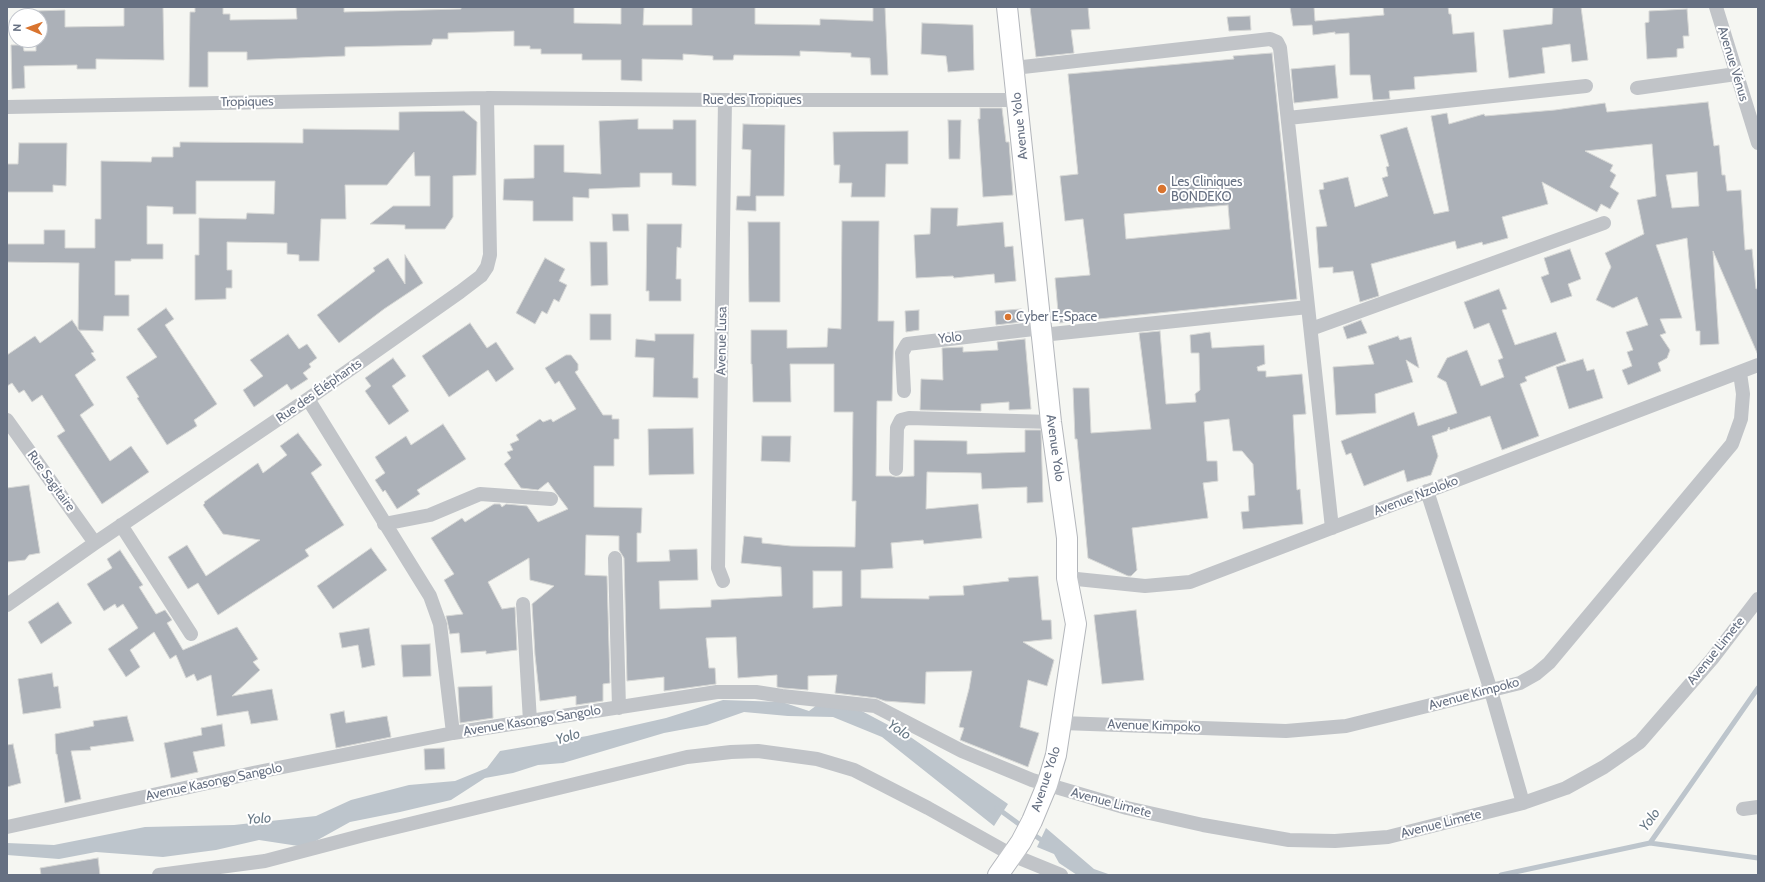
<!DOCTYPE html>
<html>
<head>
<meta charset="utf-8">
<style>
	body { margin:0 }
	#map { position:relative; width:1765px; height:882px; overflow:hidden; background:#f5f6f2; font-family:Cabin,sans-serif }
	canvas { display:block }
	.frame { position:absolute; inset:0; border:8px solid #667082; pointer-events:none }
	.north { position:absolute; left:8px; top:8px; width:40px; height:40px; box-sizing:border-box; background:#fff; border:1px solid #c2c6cd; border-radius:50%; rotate:272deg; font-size:11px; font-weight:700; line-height:16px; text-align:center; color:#667082 }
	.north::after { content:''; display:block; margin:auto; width:14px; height:18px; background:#d9742f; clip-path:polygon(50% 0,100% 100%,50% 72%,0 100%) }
</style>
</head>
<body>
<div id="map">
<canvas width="1765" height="882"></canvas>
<div class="frame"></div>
<div class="north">N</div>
</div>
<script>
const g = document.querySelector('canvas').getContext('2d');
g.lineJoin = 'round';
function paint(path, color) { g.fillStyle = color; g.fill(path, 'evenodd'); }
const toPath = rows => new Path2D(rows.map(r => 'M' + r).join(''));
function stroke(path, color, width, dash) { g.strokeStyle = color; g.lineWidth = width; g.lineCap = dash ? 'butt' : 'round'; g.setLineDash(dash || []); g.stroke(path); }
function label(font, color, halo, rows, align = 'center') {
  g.font = font + ' Cabin,sans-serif'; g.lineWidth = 4; g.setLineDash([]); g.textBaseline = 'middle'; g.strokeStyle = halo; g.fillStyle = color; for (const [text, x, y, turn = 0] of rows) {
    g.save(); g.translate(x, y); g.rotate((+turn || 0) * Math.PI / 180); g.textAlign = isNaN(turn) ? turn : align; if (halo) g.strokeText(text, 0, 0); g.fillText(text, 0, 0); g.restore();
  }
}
paint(toPath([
	[723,700,782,702,809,711,821,702,858,709,909,736,1008,804,994,826,882,737,833,717,788,716,744,712,707,725,664,733,563,763,538,765,513,773,485,778,451,800,400,812,350,822,305,847,259,840,216,850,163,857,96,852,59,859,7,855,7,843,54,845,145,827,234,825,316,816,351,800,409,785,455,781,487,768,500,751,587,736,666,718],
	[1046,828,1094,869,1111,875,1077,875,1059,863,1054,854,1037,847]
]), '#bdc5cc');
stroke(toPath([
	[997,808,1023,827],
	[1031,833,1046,843],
	[1650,843,1758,858],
	[1501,875,1650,843,1758,688]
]), '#bdc5cc', 5);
const building = toPath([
	[124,7,163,7,164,60,96,59,96,69,77,69,77,65,24,66,25,88,12,89,11,45,23,45,24,51,36,51,36,40,40,40,40,16,36,16,36,11,65,10,65,27,124,26,124,7],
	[195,7,223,7,223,14,230,14,230,20,297,19,296,7,344,7,344,12,461,9,461,7,574,7,574,23,621,24,621,7,644,7,643,25,692,25,692,7,755,7,755,24,820,25,820,19,873,21,873,7,885,7,888,75,871,75,870,58,851,57,851,53,800,51,800,56,734,55,733,60,713,60,713,56,683,54,683,60,642,59,642,81,621,80,621,60,582,60,582,54,541,54,541,49,530,49,530,46,514,46,514,31,448,33,448,39,433,39,431,45,345,47,345,56,247,60,247,52,208,52,208,87,189,87,190,12,195,12,195,7],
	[1030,7,1088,7,1090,29,1071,30,1074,53,1036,57,1030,7],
	[1290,7,1314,7,1315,21,1384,15,1383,7,1448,7,1449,14,1451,14,1453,34,1474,32,1477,72,1414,77,1415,89,1389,91,1390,99,1373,100,1370,75,1350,75,1349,33,1335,34,1335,32,1313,35,1312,25,1293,26,1290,7],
	[1553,7,1581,7,1588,60,1572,62,1570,44,1542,48,1545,73,1509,78,1503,30,1552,24,1553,7],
	[1687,9,1689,36,1683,36,1684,48,1677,49,1677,57,1647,59,1645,23,1649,22,1649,11,1687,9],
	[1250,16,1251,30,1229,31,1227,17,1250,16],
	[922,23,973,25,974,70,948,72,946,56,921,54,922,23],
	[1272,53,1297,299,1059,323,1055,278,1090,275,1083,219,1065,221,1060,176,1078,174,1068,74,1180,64,1234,59,1233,56,1272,53],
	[1228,205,1230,229,1126,239,1124,214,1228,205],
	[1335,65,1338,98,1294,103,1291,69,1335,65],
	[1708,102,1714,146,1719,145,1722,175,1725,175,1727,191,1741,190,1745,250,1752,249,1756,289,1758,288,1758,355,1713,251,1719,344,1700,345,1700,331,1696,331,1687,238,1656,245,1682,318,1660,319,1666,333,1660,335,1670,350,1667,358,1658,363,1661,371,1628,385,1622,370,1632,366,1627,352,1633,350,1626,332,1648,325,1637,297,1613,308,1596,300,1611,267,1605,253,1644,234,1637,200,1656,196,1652,144,1585,151,1613,165,1610,171,1616,175,1610,187,1619,193,1610,209,1601,204,1597,212,1542,182,1548,204,1502,217,1508,238,1483,245,1482,242,1457,249,1455,241,1371,264,1379,296,1360,302,1353,271,1333,273,1333,267,1319,268,1316,227,1327,226,1319,190,1324,189,1323,183,1348,177,1355,207,1388,196,1382,178,1388,176,1386,167,1389,166,1380,135,1407,127,1434,214,1449,211,1431,116,1447,113,1449,124,1484,114,1485,116,1555,110,1605,103,1607,112,1708,102],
	[1697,172,1699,206,1672,208,1666,175,1697,172],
	[980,108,1002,108,1006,142,1009,142,1013,195,983,197,978,119,980,119,980,108],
	[464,111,477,122,476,175,453,176,453,217,445,229,405,229,405,225,370,224,393,206,430,206,430,176,415,176,414,152,387,185,345,185,346,219,321,219,319,261,299,261,299,255,287,254,287,243,227,242,227,270,232,270,232,288,226,288,226,299,195,300,195,255,199,255,199,218,246,219,247,213,274,214,275,181,196,181,196,214,173,214,173,207,147,206,147,244,163,244,163,259,131,259,131,261,115,261,115,295,129,295,129,316,104,316,103,331,78,330,79,263,7,262,7,244,44,244,44,230,65,230,65,248,95,248,95,219,101,219,101,161,151,162,152,157,173,157,173,147,180,147,180,142,303,143,303,129,399,130,399,112,464,111],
	[638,119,638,129,673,129,673,120,696,120,696,186,672,185,672,173,640,173,640,187,589,189,589,198,573,197,573,221,533,221,533,201,503,200,504,179,534,178,534,145,564,145,564,172,601,174,599,121,638,119],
	[948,120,961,120,960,159,949,159,948,120],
	[743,124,785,125,784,196,756,196,756,211,736,210,737,196,750,196,751,150,742,149,743,124],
	[908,131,908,164,886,164,885,197,851,197,852,183,839,183,840,165,834,165,833,132,908,131],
	[19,143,67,143,66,186,53,185,53,192,7,192,7,164,18,164,19,143],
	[931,208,958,208,957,226,1003,222,1005,247,1013,246,1016,281,995,283,994,274,954,278,953,276,916,278,914,235,930,234,931,208],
	[612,214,628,214,629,231,613,231,612,214],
	[842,221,879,221,878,321,894,321,892,401,877,401,876,476,891,476,896,477,914,476,914,440,967,441,967,454,1025,452,1025,430,1041,430,1043,502,1027,503,1027,487,982,489,981,473,927,472,926,509,978,504,982,538,924,544,923,540,891,543,893,568,861,570,861,598,929,599,929,596,964,595,963,586,1009,581,1008,578,1038,576,1042,620,1051,620,1052,639,1023,642,1054,660,1047,686,1028,680,1020,727,1039,733,1028,767,960,740,964,728,959,727,969,689,972,671,926,672,925,704,885,701,876,698,835,693,837,675,808,676,808,690,783,688,777,687,777,675,738,678,736,637,706,638,709,668,715,668,716,684,664,691,664,677,627,681,624,558,619,550,619,536,586,535,585,575,607,576,610,683,603,684,603,701,576,705,576,696,540,701,535,655,532,604,554,586,530,580,529,558,488,582,502,609,515,607,517,650,486,654,486,651,461,653,459,633,450,634,446,616,463,614,444,580,454,574,431,538,462,518,465,522,494,504,500,504,502,507,506,504,527,506,538,522,568,509,548,482,538,490,521,488,504,464,511,458,507,452,513,450,510,444,519,440,516,435,540,419,543,422,551,419,553,422,576,409,559,381,555,384,545,368,566,355,571,355,578,364,578,370,575,372,603,415,612,415,612,419,619,419,619,439,614,439,614,466,594,466,594,507,642,508,641,533,637,533,637,562,670,561,669,550,697,549,698,580,659,581,660,609,711,607,711,600,782,596,781,567,741,563,744,536,762,538,762,543,791,546,855,547,856,501,852,501,853,412,834,412,834,364,790,364,791,402,753,402,752,364,751,364,751,330,787,330,787,348,827,347,828,328,841,329,842,221],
	[813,571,842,571,842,606,813,608,813,571],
	[748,222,780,222,780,302,749,302,748,222],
	[647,224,682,224,681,248,677,247,676,279,681,279,681,301,649,301,649,291,646,291,647,224],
	[590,242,607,242,608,285,591,286,590,242],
	[1570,249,1581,279,1568,284,1572,296,1551,303,1541,277,1549,274,1544,258,1570,249],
	[405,255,423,283,384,309,339,343,317,315,375,271,373,268,388,258,405,284,405,255],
	[545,258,565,269,559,281,567,285,559,302,554,299,547,314,542,311,535,324,516,313,545,258],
	[1499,289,1507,309,1502,310,1515,345,1556,332,1566,361,1525,377,1527,381,1520,384,1539,436,1502,450,1490,416,1450,430,1449,427,1447,431,1432,436,1438,456,1431,475,1407,482,1404,470,1364,486,1351,453,1346,455,1341,441,1414,412,1418,426,1457,413,1446,382,1437,377,1447,358,1467,350,1481,386,1504,377,1498,360,1503,358,1489,323,1474,329,1464,302,1499,289],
	[166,308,174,319,165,325,217,404,194,420,197,426,167,445,137,398,139,397,126,377,157,357,137,329,166,308],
	[1021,309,1022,322,996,325,995,311,1021,309],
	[919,310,919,330,906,332,905,311,919,310],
	[590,314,611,314,611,340,590,340,590,314],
	[72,320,94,352,91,353,96,360,75,375,94,405,80,415,110,461,131,446,149,472,102,504,57,436,65,431,42,395,32,402,24,390,19,393,12,383,7,386,7,355,35,336,40,343,72,320],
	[1361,320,1367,333,1347,339,1343,327,1361,320],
	[470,323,487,348,496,342,514,369,496,382,488,370,449,397,422,356,470,323],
	[1160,331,1166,404,1196,402,1195,394,1200,390,1199,353,1191,353,1190,335,1210,332,1212,348,1264,345,1265,364,1257,367,1258,371,1266,371,1266,377,1302,374,1306,414,1293,415,1297,490,1300,489,1303,524,1243,529,1241,512,1249,511,1248,496,1255,495,1253,464,1242,451,1233,451,1229,419,1204,422,1207,461,1217,461,1218,481,1203,483,1208,518,1132,528,1137,570,1131,576,1128,576,1088,558,1077,439,1075,439,1073,388,1089,388,1091,433,1151,429,1139,333,1160,331],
	[288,334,299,349,307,344,317,358,309,364,311,367,303,373,308,379,291,390,287,384,254,407,243,390,263,376,250,360,288,334],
	[655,334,694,334,693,378,698,378,698,398,653,397,654,358,635,357,636,339,655,341,655,334],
	[1398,336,1400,340,1411,337,1419,368,1406,360,1413,382,1375,394,1376,413,1336,415,1333,367,1374,364,1368,346,1398,336],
	[1025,339,1031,409,1009,410,1009,402,981,404,981,411,920,410,921,379,943,380,942,348,963,347,963,352,998,350,997,342,1025,339],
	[393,358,406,376,392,386,409,411,389,425,365,391,371,386,365,378,393,358],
	[1583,359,1587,371,1594,369,1603,398,1569,409,1556,367,1583,359],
	[443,424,466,459,417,490,420,494,397,509,385,490,383,492,375,480,385,473,375,457,406,436,411,445,443,424],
	[693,428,694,474,649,475,648,429,693,428],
	[298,433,322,465,311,473,344,525,305,550,309,556,218,615,198,583,188,589,168,557,187,545,206,576,260,540,223,534,203,505,205,503,204,502,258,463,263,473,287,455,280,446,298,433],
	[762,436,791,436,790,462,761,461,762,436],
	[29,485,40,553,29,555,25,560,7,562,7,488,29,485],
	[371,548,387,570,333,609,317,586,371,548],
	[120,550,143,585,139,587,156,614,165,610,172,620,167,623,183,650,237,627,258,659,253,662,260,670,232,696,272,689,278,720,251,724,248,711,217,716,211,675,197,681,194,674,186,678,176,655,170,659,154,632,130,650,140,667,126,677,108,649,138,628,123,604,117,608,115,604,104,611,87,584,112,568,107,559,120,550],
	[58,602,72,623,41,644,28,622,58,602],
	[1136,610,1144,680,1102,684,1094,615,1136,610],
	[369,628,375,665,362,668,358,645,342,648,339,633,369,628],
	[430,644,431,676,403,677,401,645,430,644],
	[52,673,54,687,58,686,61,708,23,714,18,679,52,673],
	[492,686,493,718,460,723,458,687,492,686],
	[344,711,346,723,387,716,391,737,336,748,330,714,344,711],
	[127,716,134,741,90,747,91,750,71,751,81,799,65,803,57,754,56,754,55,734,94,726,93,721,127,716],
	[222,724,225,746,193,752,198,772,171,778,164,743,202,735,201,728,222,724],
	[13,744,21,783,7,787,7,745,13,744],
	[444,748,445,769,425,770,424,749,444,748],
	[98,858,100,875,41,875,40,868,98,858]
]);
paint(building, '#acb1b8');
stroke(building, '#d6d7d5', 1);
const secondary = toPath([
	[998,875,1021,842,1032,821,1047,785,1056,755,1076,624,1067,578,1067,538,1051,422,1007,7]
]);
stroke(secondary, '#b4b7bc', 22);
stroke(toPath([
	[1716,7,1758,143],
	[1014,68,1270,39,1277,42,1280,48,1332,528],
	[1637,88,1736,74],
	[7,107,487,98,725,100,1017,100],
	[1288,118,1586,86],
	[1311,329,1604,223],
	[1042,335,1308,307],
	[904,391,902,353,907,344,1042,328],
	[308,399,430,596,440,624,453,733],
	[7,420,95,543],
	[896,469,897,428,901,420,909,418,1051,422],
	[1427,491,1491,691,1523,803],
	[384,524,430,515,480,494,551,499],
	[121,525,191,634],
	[615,558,619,708],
	[1067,578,1145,586,1190,582,1758,365],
	[723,581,718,568,725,100],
	[523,604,530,721],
	[7,605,95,543,308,399,460,292,481,276,487,267,490,255,487,98],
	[1062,723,1286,731,1346,726,1520,683,1536,674,1549,663,1732,444,1741,419,1743,394,1740,373],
	[1743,809,1758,807],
	[7,827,253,773,453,733,717,692,756,692,782,696,875,706,962,751,1032,780,1127,808,1203,825,1289,840,1335,841,1388,837,1523,803,1566,788,1604,767,1640,742,1712,659,1758,599],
	[159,875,265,861,364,835,687,757,731,752,758,751,817,759,854,770,928,808,1012,855,1061,875]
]), '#c1c4c8', 14);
stroke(secondary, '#fff', 20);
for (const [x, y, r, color] of [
	[1162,189,5,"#d9742f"],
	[1008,317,4,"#d9742f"]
]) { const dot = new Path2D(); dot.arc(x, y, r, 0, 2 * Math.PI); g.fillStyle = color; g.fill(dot); stroke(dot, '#fff', 1.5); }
label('13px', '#667082', '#fff', [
	["Avenue Vénus",1733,64,73],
	["Rue des Tropiques",752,100],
	["Tropiques",247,102,-1],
	["Avenue Yolo",1020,126,-96],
	["Yolo",950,338,-6],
	["Avenue Lusa",722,341,-89],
	["Rue des Éléphants",319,391,-35],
	["Avenue Yolo",1055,448,82],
	["Rue Sagitaire",51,481,54],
	["Avenue Nzoloko",1416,496,-21],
	["Avenue Limete",1716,651,-51],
	["Avenue Kimpoko",1474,694,-15],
	["Avenue Kasongo Sangolo",532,721,-9],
	["Avenue Kimpoko",1154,726,2],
	["Avenue Yolo",1046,779,-72],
	["Avenue Kasongo Sangolo",214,782,-12],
	["Avenue Limete",1111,803,15],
	["Avenue Limete",1441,824,-14]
]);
label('13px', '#667082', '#fff', [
	["Les Cliniques",1171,182],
	["BONDEKO",1171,197],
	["Cyber E-Space",1016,317]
], 'left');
label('italic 14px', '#677885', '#fff', [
	["Yolo",899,730,33],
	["Yolo",568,737,-17],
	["Yolo",259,819,-4],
	["Yolo",1650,820,-54]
]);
</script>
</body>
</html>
